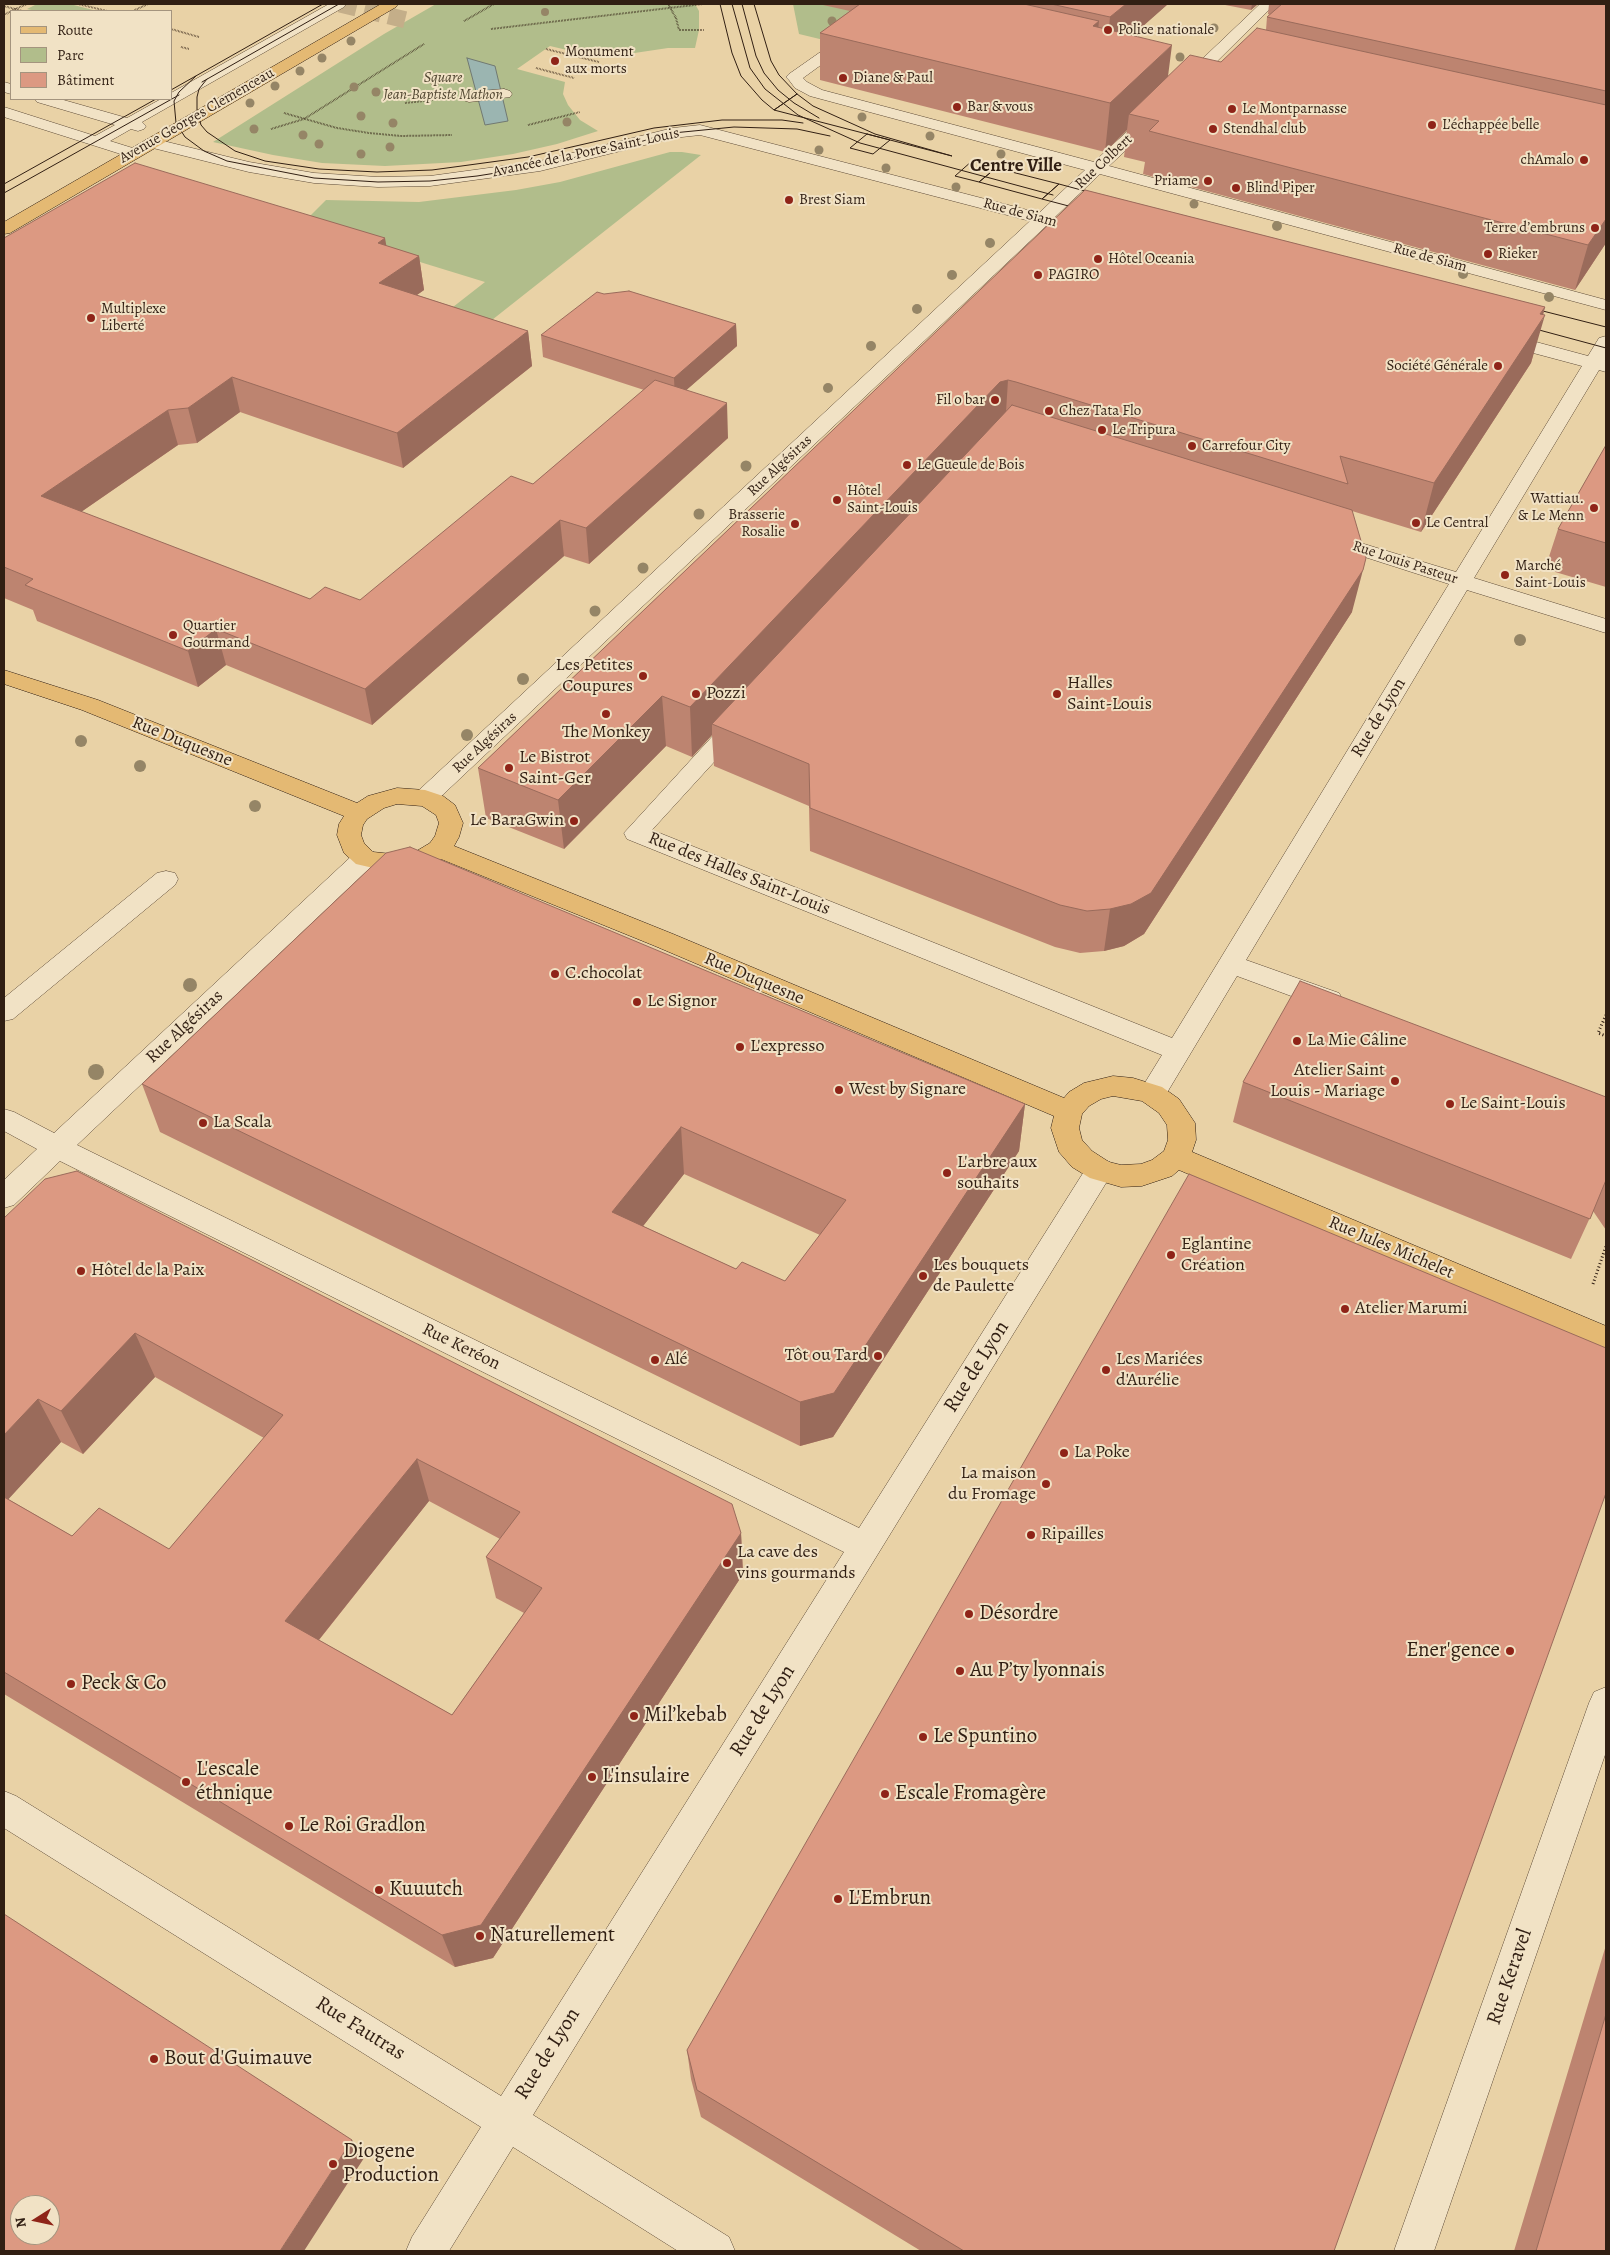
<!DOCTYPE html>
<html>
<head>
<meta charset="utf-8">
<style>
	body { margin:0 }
	#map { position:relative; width:1610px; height:2255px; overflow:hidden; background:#e9d2a6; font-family:Alegreya,serif }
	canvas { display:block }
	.frame { position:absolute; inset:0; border:5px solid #311f13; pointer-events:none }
	.legend { position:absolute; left:10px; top:10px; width:162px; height:90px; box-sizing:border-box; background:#f1e2c5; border:1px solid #a4947e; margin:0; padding:6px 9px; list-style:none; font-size:15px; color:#311f13 }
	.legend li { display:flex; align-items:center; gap:10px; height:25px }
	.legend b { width:25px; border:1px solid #a4947e }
	.north { position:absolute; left:10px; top:2195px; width:50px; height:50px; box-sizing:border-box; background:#f1e2c5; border:1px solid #a4947e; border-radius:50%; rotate:260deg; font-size:14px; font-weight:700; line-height:20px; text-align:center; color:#311f13 }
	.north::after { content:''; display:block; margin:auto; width:18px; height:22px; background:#8f2418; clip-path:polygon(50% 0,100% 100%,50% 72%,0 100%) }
</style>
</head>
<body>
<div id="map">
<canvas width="1610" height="2255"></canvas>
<div class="frame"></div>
<ul class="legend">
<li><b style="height:6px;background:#e4b973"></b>Route</li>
<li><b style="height:14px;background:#b1bd8b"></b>Parc</li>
<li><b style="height:14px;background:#dc9982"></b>Bâtiment</li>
</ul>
<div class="north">N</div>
</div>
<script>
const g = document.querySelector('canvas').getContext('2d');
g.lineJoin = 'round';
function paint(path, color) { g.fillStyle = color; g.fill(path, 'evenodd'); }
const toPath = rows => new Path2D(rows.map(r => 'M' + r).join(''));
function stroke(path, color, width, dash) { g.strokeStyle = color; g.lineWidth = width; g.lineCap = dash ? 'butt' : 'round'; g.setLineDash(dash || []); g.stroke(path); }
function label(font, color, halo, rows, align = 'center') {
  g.font = font + ' Alegreya,serif'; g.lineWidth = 4; g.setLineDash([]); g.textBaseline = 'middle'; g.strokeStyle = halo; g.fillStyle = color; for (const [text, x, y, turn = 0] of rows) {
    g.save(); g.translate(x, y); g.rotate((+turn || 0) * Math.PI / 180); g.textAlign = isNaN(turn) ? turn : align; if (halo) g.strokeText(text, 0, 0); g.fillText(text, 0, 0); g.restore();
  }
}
paint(toPath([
	[37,4,70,4,97,11,36,11,27,9],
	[436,4,695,4,699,11,699,30,695,48,668,48,601,58,550,46,517,69,565,82,563,94,568,105,580,120,598,131,557,144,513,154,461,162,385,166,322,163,273,155,213,142,384,34],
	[793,4,875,4,828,41,799,34],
	[670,152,682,152,701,155,440,361,453,307,485,282,306,227,305,221,326,200,419,202,516,190,560,182]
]), '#b1bd8b');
const water = toPath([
	[467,58,495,66,508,121,485,125,467,58]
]);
paint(water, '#9bb5b1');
stroke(water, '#717972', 1);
stroke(toPath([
	[340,4,406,20]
]), '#c4ae89', 17, [17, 8]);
const minor = toPath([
	[329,4,346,4,344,7,142,122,146,126,144,129,138,131,131,129,110,141,139,150,141,153,139,156,127,156,4,117,4,107,95,136,115,125,37,102,35,99,60,99,127,118,161,99,171,99,171,93,329,4],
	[889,4,905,4,803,78,807,82,822,90,1094,162,1146,114,1158,114,1160,117,1158,120,1109,166,1606,300,1606,310,1100,174,1055,217,1093,227,1096,231,1093,235,1087,236,1046,226,433,804,425,806,417,804,413,798,417,792,1030,221,700,135,673,138,540,171,430,186,378,187,314,183,249,172,145,146,143,143,145,140,151,138,249,162,314,173,378,177,430,176,540,161,673,128,700,125,1039,213,1085,170,810,96,795,88,789,80,786,77,789,74,889,4],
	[1260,4,1275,4,1190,88,1178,88,1176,85,1178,82,1260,4],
	[4,82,11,84,11,94,4,92,4,82],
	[504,89,510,91,512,94,510,97,469,102,463,100,461,97,463,94,469,92,504,89],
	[1499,332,1588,356,1599,338,1606,336,1605,360,1606,360,1606,372,1599,370,1474,578,1606,619,1606,633,1467,590,1246,960,1339,993,1343,1000,1339,1007,1330,1009,1321,1007,1237,976,1162,1101,1152,1104,1142,1101,1138,1094,1162,1055,627,839,624,833,730,717,738,715,746,717,749,722,746,727,652,830,1172,1038,1449,584,1321,543,1318,539,1321,535,1328,533,1456,572,1582,366,1492,342,1490,338,1492,334,1499,332],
	[365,850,374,852,377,858,374,864,77,1145,859,1528,1090,1162,1100,1159,1110,1162,1114,1170,533,2115,729,2237,735,2251,678,2251,513,2147,449,2251,406,2251,412,2237,481,2127,4,1828,4,1791,16,1796,501,2096,844,1552,60,1161,14,1205,4,1208,4,1180,37,1149,4,1131,4,1109,14,1112,54,1133,356,852,365,850],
	[166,871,175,873,178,879,175,885,13,1019,4,1021,4,998,157,873,166,871],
	[1606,1687,1606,1752,1434,2251,1394,2251,1589,1703,1594,1692,1606,1687]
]);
const major = toPath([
	[381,4,398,4,396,7,10,233,4,234,4,222,381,4],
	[4,670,98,700,357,803,368,796,397,788,425,790,443,796,455,805,463,823,459,837,454,846,673,934,1064,1098,1069,1092,1084,1083,1113,1076,1133,1078,1162,1087,1179,1099,1195,1123,1196,1140,1192,1152,1606,1326,1606,1351,1179,1170,1172,1176,1142,1186,1121,1187,1090,1178,1072,1167,1059,1152,1051,1128,1054,1116,655,946,441,859,431,865,402,871,382,870,356,864,344,853,337,835,339,824,344,816,82,710,4,684,4,670],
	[397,804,422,806,436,815,439,823,435,836,430,843,415,852,402,855,373,852,364,843,361,835,363,825,367,819,384,808,397,804],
	[1113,1096,1142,1101,1159,1113,1167,1125,1168,1140,1164,1151,1152,1160,1141,1164,1121,1165,1109,1162,1092,1151,1082,1140,1079,1128,1082,1114,1089,1106,1101,1099,1113,1096]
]);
stroke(minor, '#5f4c38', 1);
stroke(major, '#311f13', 1);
stroke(toPath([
	[78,4,107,11],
	[668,4,676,18,679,30,704,30],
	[4,6,22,11],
	[11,11,27,4],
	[133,11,148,4],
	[4,15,11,11],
	[464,21,494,4],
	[171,29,199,37],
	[491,29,703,4],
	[546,49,599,62],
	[536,68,574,78],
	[405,103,433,100],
	[284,113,337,128,369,133,401,136,452,135],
	[528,125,580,112],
	[271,129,304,119,424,44]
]), '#311f13', 2, [0.5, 1]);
stroke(toPath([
	[1606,1015,1598,1033,1606,1036],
	[1593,1284,1606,1246]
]), '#311f13', 3, [1, 2.5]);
paint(minor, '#f1e2c5');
paint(major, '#e4b973');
stroke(toPath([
	[720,4,732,53,741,76,762,100,774,110,797,94,779,75,771,61,754,4],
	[732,4,750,68,765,89,798,115,860,143,1053,195],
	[742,4,756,56,764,73,778,90,794,103,819,118],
	[196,76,179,92,174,101,176,123,185,137,204,151,227,161,314,178,378,182,430,181,477,176,540,166,673,133,734,127,797,129,830,136],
	[207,79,199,89,197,97,197,110,201,125,207,132,235,151,265,161,319,169,377,172,432,170,528,157,654,128,722,120,782,120,803,123],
	[202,82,339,4],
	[171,90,323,4],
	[797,94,813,106,875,134,952,156,774,110,797,94],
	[867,134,890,140,873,154,850,148,867,134],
	[972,161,996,168,979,182,955,176,972,161],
	[996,168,1059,184,1042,199,979,182,996,168],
	[4,184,156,99],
	[4,193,179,95],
	[1080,209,1042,199,1059,184,1096,194],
	[1531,308,1606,327],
	[1528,327,1606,348]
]), '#311f13', 1);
stroke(toPath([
	[181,47,189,49]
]), '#311f13', 2, [0.5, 1]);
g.fillStyle = '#958566';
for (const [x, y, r] of [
	[545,12,4],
	[832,21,4.5],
	[1214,28,4.5],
	[351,41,4.5],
	[1180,57,4.5],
	[322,58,4.5],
	[300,71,4.5],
	[435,82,4.5],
	[275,86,4.5],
	[354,87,4.5],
	[376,92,4.5],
	[250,103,4.5],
	[361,116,4.5],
	[862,117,4.5],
	[567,122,4.5],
	[393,123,4.5],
	[254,129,4.5],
	[303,135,4.5],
	[930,136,4.5],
	[319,144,4.5],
	[390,147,4.5],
	[819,150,4.5],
	[361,154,4.5],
	[1001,154,4.5],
	[886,168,4.5],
	[956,187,4.5],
	[1194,204,4.5],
	[1277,226,5],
	[990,243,5],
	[1463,274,5],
	[952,275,5],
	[1549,297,5],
	[917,309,5],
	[871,346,5],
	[828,388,5],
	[746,466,5.5],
	[699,514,5.5],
	[643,568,5.5],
	[595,611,5.5],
	[1520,640,6],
	[523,679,6],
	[467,735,6],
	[81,741,6],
	[140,766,6],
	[255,806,6],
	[190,985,7],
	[96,1072,8]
]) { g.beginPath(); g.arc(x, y, r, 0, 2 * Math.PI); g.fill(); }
paint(toPath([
	[823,4,1168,4,1132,35,1168,77,1221,62,1266,30,1267,17,1270,15,1268,14,1269,4,1606,4,1606,243,1575,290,1143,174,1145,162,1124,157,1127,130,1105,152,820,80,820,33,850,11,823,5],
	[1220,4,1258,4,1251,10],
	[1085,190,1545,307,1531,363,1421,532,1352,511,1352,612,1144,934,1124,946,1104,951,1080,953,1055,947,810,851,809,806,714,766,712,735,692,757,666,746,564,849,486,818,478,768],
	[4,238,387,246,419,256,424,290,417,295,528,331,532,366,403,468,240,412,197,443,178,445,81,512,310,599,360,600,533,484,644,390,543,357,541,335,604,294,736,324,737,346,686,390,728,438,589,564,564,556,372,725,226,665,198,687,37,621,33,610,4,598],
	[1606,445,1606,587,1545,569,1558,529],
	[1243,1082,1606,1097,1606,1230,1593,1211,1571,1259,1233,1122],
	[142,1084,1025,1104,1019,1151,833,1437,800,1446,160,1132],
	[684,1174,820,1235,785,1281,736,1269,643,1226],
	[4,1218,741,1533,743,1574,493,1958,455,1967,4,1694],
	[155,1377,264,1438,169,1549,72,1536,8,1499,61,1442,83,1454],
	[429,1501,500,1539,486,1557,496,1598,524,1613,452,1715,319,1640],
	[1606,1945,1606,2251,1514,2251],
	[687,2050,1334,2251,921,2251,701,2117,691,2079]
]), '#bd8470');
paint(toPath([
	[1126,4,1168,4,1106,59,1110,17],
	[1252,4,1258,4,1251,10],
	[1099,21,1094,68,1093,26],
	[1172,45,1166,92,1129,114,1127,130,1105,152,1110,103],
	[1606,219,1606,243,1575,290,1588,245],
	[385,238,391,272,378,243],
	[419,256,424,290,385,317,379,283],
	[1545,307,1541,322,1545,315,1531,363,1421,532,1434,483],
	[736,324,737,346,675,400,674,378],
	[528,331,532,366,403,468,397,433],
	[232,377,240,412,197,443,188,408],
	[1008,380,1005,428,712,724,712,735,692,757,690,707,1000,382],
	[727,403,728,438,589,564,586,528],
	[168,410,178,445,52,532,41,496],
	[560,520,564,556,372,725,365,689],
	[1363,570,1352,612,1144,934,1124,946,1104,951,1110,909],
	[216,629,226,665,198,687,188,651],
	[662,696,666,746,564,849,558,800],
	[1025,1104,1019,1151,833,1437,800,1446,800,1402],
	[681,1127,684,1174,618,1258,612,1212],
	[135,1333,155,1377,83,1454,61,1411],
	[38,1399,61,1442,4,1504,4,1435],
	[417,1459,429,1501,302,1661,285,1621],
	[741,1533,743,1574,493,1958,455,1967,442,1935],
	[352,2140,364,2158,304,2251,280,2251]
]), '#9a6b5b');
const building = toPath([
	[860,4,1024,4,1099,21,1093,26,1172,45,1110,103,820,33,860,4],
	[1051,4,1126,4,1110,17,1051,4],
	[1282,4,1606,4,1606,91,1267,17,1282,4],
	[1257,28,1606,105,1606,219,1588,245,1149,131,1159,121,1129,114,1190,55,1221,62,1257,28],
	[135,163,385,238,378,243,419,256,379,283,528,331,397,433,232,377,188,408,168,410,41,496,310,599,325,587,360,600,511,476,533,484,655,380,727,403,586,528,560,520,365,689,216,629,188,651,25,585,33,579,4,567,4,238,135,163],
	[1085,190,1545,307,1540,314,1545,315,1434,483,1340,456,1348,484,1016,382,1008,380,1000,382,690,707,662,696,558,800,478,768,1085,190],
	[629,291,736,324,674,378,541,335,597,292,604,294,629,291],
	[1012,405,1352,510,1366,558,1363,570,1151,893,1131,904,1110,909,1087,911,1060,905,810,808,809,764,712,724,1012,405],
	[1606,445,1606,543,1558,529,1606,445],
	[410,847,1025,1104,834,1393,800,1402,142,1084,386,853,410,847],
	[681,1127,846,1200,785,1281,742,1262,736,1269,612,1212,681,1127],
	[1300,981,1606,1097,1606,1180,1590,1219,1243,1082,1300,981],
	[77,1171,732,1504,741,1533,481,1925,442,1935,4,1672,4,1497,72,1536,99,1508,169,1549,283,1415,135,1333,61,1411,38,1399,4,1435,4,1218,45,1179,77,1171],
	[417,1459,520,1512,486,1557,542,1588,452,1715,285,1621,417,1459],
	[1189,1174,1606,1348,1606,1493,1334,2251,964,2251,697,2090,687,2050,1189,1174],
	[4,1914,352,2140,280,2251,4,2251,4,1914],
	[20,2205,50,2205,50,2235,20,2235,20,2205],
	[1606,2014,1606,2251,1536,2251,1606,2014]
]);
paint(building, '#dc9982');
stroke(building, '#9a6b5b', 1);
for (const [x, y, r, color] of [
	[1108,30,5,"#8f2418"],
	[555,61,5,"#8f2418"],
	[843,78,5,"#8f2418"],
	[957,107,5,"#8f2418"],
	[1232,109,5,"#8f2418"],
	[1432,125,5,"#8f2418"],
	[1213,129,5,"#8f2418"],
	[1584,160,5,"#8f2418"],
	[1208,181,5,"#8f2418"],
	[1236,188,5,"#8f2418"],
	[789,200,5,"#8f2418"],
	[1595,228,5,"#8f2418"],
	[1488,254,5,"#8f2418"],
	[1098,259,5,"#8f2418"],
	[1038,275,5,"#8f2418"],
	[91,318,5,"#8f2418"],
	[1498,366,5,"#8f2418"],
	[995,400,5,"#8f2418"],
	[1049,411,5,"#8f2418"],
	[1102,430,5,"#8f2418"],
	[1192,446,5,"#8f2418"],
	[907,465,5,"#8f2418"],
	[837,500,5,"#8f2418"],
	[1594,508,5,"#8f2418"],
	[1416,523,5,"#8f2418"],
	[795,524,5,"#8f2418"],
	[1505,575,5,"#8f2418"],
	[173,635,5,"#8f2418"],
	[643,676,5,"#8f2418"],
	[696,694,5,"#8f2418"],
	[1057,694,5,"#8f2418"],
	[606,714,5,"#8f2418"],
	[509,768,5,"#8f2418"],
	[574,821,5,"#8f2418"],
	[555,974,5,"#8f2418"],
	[637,1002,5,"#8f2418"],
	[1297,1041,5,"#8f2418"],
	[740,1047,5,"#8f2418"],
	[1395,1081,5,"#8f2418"],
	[839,1090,5,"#8f2418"],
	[1450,1104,5,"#8f2418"],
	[203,1123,5,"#8f2418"],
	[947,1173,5,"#8f2418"],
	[1171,1255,5,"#8f2418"],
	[81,1271,5,"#8f2418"],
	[923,1276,5,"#8f2418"],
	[1345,1309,5,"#8f2418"],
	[878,1356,5,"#8f2418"],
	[655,1360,5,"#8f2418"],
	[1106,1370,5,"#8f2418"],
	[1064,1453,5,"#8f2418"],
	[1046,1484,5,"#8f2418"],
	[1031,1535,5,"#8f2418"],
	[727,1563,5,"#8f2418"],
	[969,1614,5,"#8f2418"],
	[1510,1651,5,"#8f2418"],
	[960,1671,5,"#8f2418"],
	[71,1684,5,"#8f2418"],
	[634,1716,5,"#8f2418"],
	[923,1737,5,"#8f2418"],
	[592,1777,5,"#8f2418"],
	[186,1782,5,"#8f2418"],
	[885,1794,5,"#8f2418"],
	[289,1826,5,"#8f2418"],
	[379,1890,5,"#8f2418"],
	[838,1899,5,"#8f2418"],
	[480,1936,5,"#8f2418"],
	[154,2059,5,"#8f2418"],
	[333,2164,5,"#8f2418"]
]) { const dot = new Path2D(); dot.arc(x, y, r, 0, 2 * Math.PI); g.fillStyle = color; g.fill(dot); stroke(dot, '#f1e2c5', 2); }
label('15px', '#311f13', '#f1e2c5', [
	["Police nationale",1118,30],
	["Monument",565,52],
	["aux morts",565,69],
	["Diane & Paul",853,78],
	["Bar & vous",967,107],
	["Le Montparnasse",1242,109],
	["L’échappée belle",1442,125],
	["Stendhal club",1223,129],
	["chAmalo",1574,160,"right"],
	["Priame",1198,181,"right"],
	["Blind Piper",1246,188],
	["Brest Siam",799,200],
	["Terre d’embruns",1585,228,"right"],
	["Rieker",1498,254],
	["Hôtel Oceania",1108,259],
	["PAGIRO",1048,275],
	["Multiplexe",101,309],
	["Liberté",101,326],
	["Société Générale",1488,366,"right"],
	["Fil o bar",985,400,"right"],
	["Chez Tata Flo",1059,411],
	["Le Tripura",1112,430],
	["Carrefour City",1202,446],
	["Le Gueule de Bois",917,465],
	["Hôtel",847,491],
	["Saint-Louis",847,508],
	["Wattiau.",1584,499,"right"],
	["& Le Menn",1584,516,"right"],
	["Brasserie",785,515,"right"],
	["Rosalie",785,532,"right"],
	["Le Central",1426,523],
	["Marché",1515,566],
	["Saint-Louis",1515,583],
	["Quartier",183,626],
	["Gourmand",183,643]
], 'left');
label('italic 15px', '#514631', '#f1e2c5', [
	["Square",443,78],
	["Jean-Baptiste Mathon",443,95]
]);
label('15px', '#311f13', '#f1e2c5', [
	["Avenue Georges Clemenceau",197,116,-30],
	["Avancée de la Porte Saint-Louis",586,153,-12],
	["Rue Colbert",1104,162,-43],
	["Rue de Siam",1020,213,15],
	["Rue de Siam",1430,258,15],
	["Rue Algésiras",780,466,-43],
	["Rue Louis Pasteur",1405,563,18],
	["Rue Algésiras",485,743,-43]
]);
label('18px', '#311f13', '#f1e2c5', [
	["Les Petites",633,666,"right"],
	["Coupures",633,687,"right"],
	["Halles",1067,684],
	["Saint-Louis",1067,705],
	["Pozzi",706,694],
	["The Monkey",606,733,"center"],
	["Le Bistrot",519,758],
	["Saint-Ger",519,779],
	["Le BaraGwin",564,821,"right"],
	["C.chocolat",565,974],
	["Le Signor",647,1002],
	["La Mie Câline",1307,1041],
	["L'expresso",750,1047],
	["Atelier Saint",1385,1071,"right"],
	["Louis - Mariage",1385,1092,"right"],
	["West by Signare",849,1090],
	["Le Saint-Louis",1460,1104],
	["La Scala",213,1123],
	["L'arbre aux",957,1163],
	["souhaits",957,1184],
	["Eglantine",1181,1245],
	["Création",1181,1266],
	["Les bouquets",933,1266],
	["de Paulette",933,1287],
	["Hôtel de la Paix",91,1271],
	["Atelier Marumi",1355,1309],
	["Tôt ou Tard",868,1356,"right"],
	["Alé",665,1360],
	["Les Mariées",1116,1360],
	["d'Aurélie",1116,1381],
	["La Poke",1074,1453],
	["La maison",1036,1474,"right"],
	["du Fromage",1036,1495,"right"],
	["Ripailles",1041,1535],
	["La cave des",737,1553],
	["vins gourmands",737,1574]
], 'left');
label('18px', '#311f13', '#f1e2c5', [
	["Rue de Lyon",1379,718,-59],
	["Rue Duquesne",182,742,22],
	["Rue des Halles Saint-Louis",739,874,22],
	["Rue Duquesne",754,979,23],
	["Rue Algésiras",185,1027,-43],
	["Rue Jules Michelet",1391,1248,23],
	["Rue Keréon",461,1347,26]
]);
label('bold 19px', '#311f13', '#f1e2c5', [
	["Centre Ville",1016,166]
]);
label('21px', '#311f13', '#f1e2c5', [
	["Rue de Lyon",977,1367,-58],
	["Rue de Lyon",763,1711,-58],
	["Rue Keravel",1510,1977,-71],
	["Rue Fautras",360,2029,32],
	["Rue de Lyon",548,2054,-58]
]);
label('21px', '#311f13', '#f1e2c5', [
	["Désordre",979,1614],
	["Ener'gence",1500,1651,"right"],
	["Au P’ty lyonnais",970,1671],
	["Peck & Co",81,1684],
	["Mil’kebab",644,1716],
	["Le Spuntino",933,1737],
	["L'escale",196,1770],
	["éthnique",196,1794],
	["L'insulaire",602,1777],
	["Escale Fromagère",895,1794],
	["Le Roi Gradlon",299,1826],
	["Kuuutch",389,1890],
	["L'Embrun",848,1899],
	["Naturellement",490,1936],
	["Bout d'Guimauve",164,2059],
	["Diogene",343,2152],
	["Production",343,2176]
], 'left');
</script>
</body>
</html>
